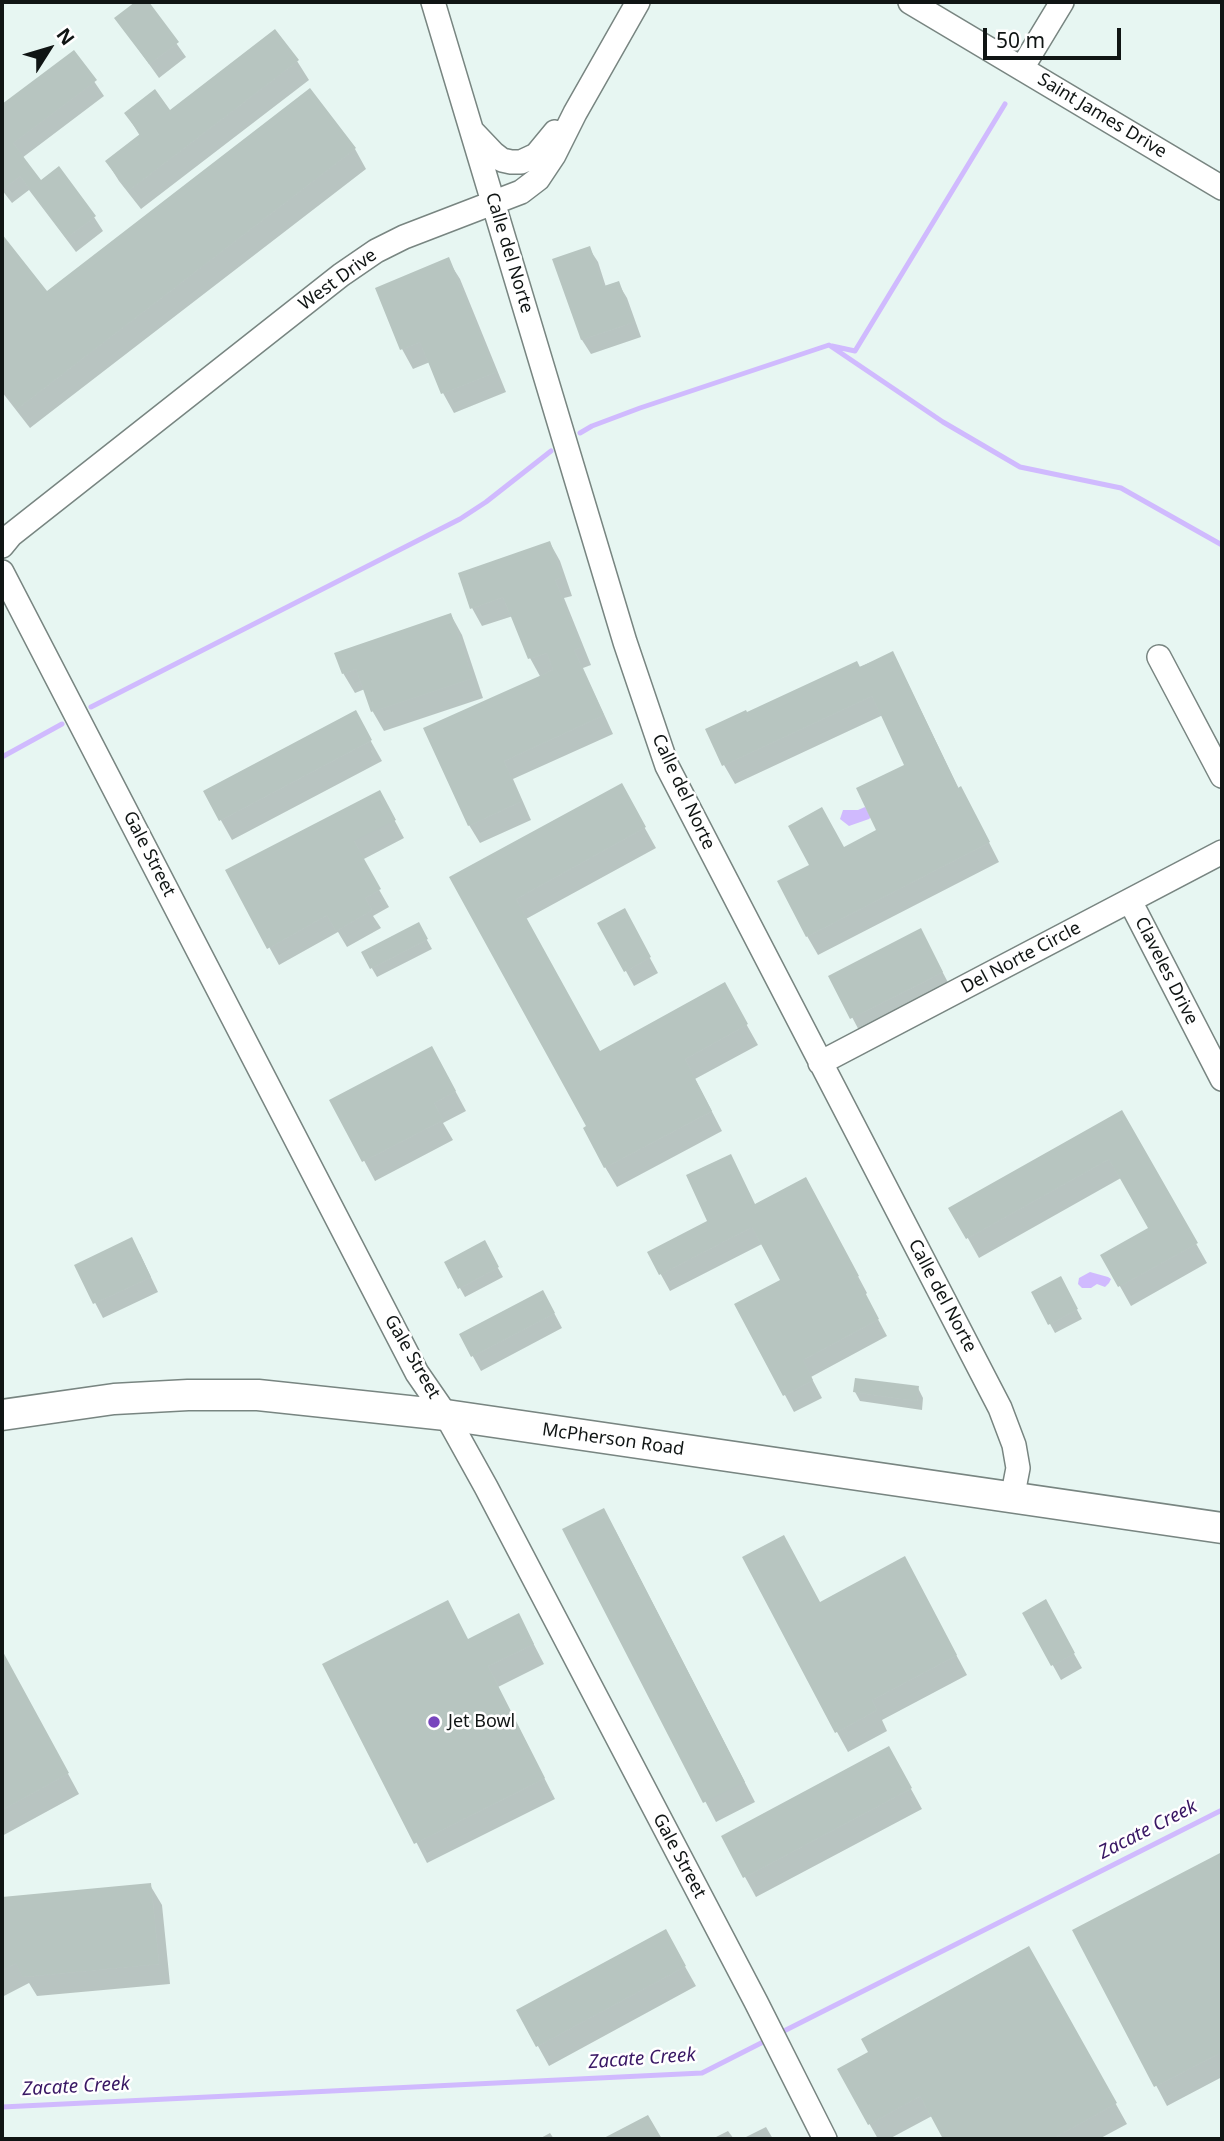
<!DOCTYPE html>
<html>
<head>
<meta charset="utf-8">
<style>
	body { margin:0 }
	#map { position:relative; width:1224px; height:2141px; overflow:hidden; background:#e7f6f2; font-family:"Noto Sans",sans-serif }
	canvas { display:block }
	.frame { position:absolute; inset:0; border:4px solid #101514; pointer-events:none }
	.north { position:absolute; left:14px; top:14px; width:70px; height:70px; -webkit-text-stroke:5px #fff; paint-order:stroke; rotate:53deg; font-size:19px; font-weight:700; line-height:28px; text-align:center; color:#101514 }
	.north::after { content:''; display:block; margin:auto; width:24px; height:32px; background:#101514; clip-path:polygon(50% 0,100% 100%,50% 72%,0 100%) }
	.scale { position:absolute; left:983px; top:28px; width:138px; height:32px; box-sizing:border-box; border:4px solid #101514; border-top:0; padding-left:9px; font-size:21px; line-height:24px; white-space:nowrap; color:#101514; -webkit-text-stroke:5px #fff; paint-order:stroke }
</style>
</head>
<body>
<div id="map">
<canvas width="1224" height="2141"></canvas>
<div class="frame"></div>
<div class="north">N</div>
<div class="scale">50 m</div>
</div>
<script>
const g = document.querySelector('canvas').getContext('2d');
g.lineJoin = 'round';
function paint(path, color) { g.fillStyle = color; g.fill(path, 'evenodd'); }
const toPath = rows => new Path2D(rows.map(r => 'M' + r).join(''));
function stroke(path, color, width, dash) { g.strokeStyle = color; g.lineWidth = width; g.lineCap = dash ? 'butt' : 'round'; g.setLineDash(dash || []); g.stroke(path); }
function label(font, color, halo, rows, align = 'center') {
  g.font = font + ' "Noto Sans",sans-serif'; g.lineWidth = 5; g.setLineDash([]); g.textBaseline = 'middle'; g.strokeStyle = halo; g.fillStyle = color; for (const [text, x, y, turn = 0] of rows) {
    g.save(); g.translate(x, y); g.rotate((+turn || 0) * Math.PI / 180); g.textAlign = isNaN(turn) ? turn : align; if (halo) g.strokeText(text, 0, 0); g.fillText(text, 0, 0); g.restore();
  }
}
paint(toPath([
	[865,807,871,817,869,819,849,826,840,819,843,810,858,810],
	[1090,1272,1108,1277,1111,1279,1109,1283,1105,1287,1097,1284,1091,1288,1082,1288,1078,1284,1079,1278]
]), '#d0bafe');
paint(toPath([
	[138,2,147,2,186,57,159,78,116,18],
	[74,52,104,96,22,158,40,182,94,217,103,231,76,252,29,190,12,203,2,190,2,108],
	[297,61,309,80,141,209,119,181,107,162,140,136,126,113,170,112],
	[310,90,355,149,366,169,30,428,2,392,2,236,46,293],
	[589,248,598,262,606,287,618,283,627,298,641,337,591,354,582,340,555,260],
	[448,260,460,279,506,392,454,413,443,393,430,362,413,369,402,349],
	[550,543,560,561,572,596,564,598,591,665,583,668,613,734,513,779,531,820,480,843,469,825,541,678,530,658,513,616,482,626,472,608],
	[451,615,462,635,483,698,384,731,373,712,365,689,355,693,343,673],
	[893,653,959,789,971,807,999,862,818,955,807,936,843,849,878,831,906,766,883,715,735,784,724,765,746,714],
	[355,713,382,761,232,840,205,792],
	[632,805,656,848,526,919,599,1053,735,1004,758,1045,695,1079,722,1131,617,1187,605,1167,589,1127,452,878],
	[389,810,404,838,362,860,389,907,373,916,381,928,347,947,338,932,279,965,227,870],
	[600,923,632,925,658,973,634,986],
	[418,924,432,949,377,977,363,953],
	[931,950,953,992,863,1038,831,977],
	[443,1068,466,1111,443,1123,453,1140,375,1181,332,1101],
	[1122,1112,1207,1263,1131,1306,1103,1256,1150,1229,1121,1178,979,1258,951,1208],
	[815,1196,867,1293,865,1295,887,1336,811,1377,822,1398,794,1412,737,1305,783,1281,762,1244,670,1291,649,1253,755,1206],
	[484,1243,503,1277,465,1297,446,1263],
	[140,1254,158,1292,103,1318,76,1266],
	[1060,1278,1082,1319,1055,1333,1033,1293],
	[551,1307,562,1328,481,1371,461,1335],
	[918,1388,923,1398,922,1410,860,1401,855,1392],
	[564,1530,615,1530,755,1802,716,1822],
	[915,1578,967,1675,882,1720,887,1731,848,1752,837,1732,820,1604],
	[1045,1602,1082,1668,1061,1680,1024,1613],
	[529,1635,544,1664,498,1687,555,1799,427,1863,325,1664,468,1641],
	[2,1652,79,1794,2,1836,3,1754],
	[900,1769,922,1809,756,1897,723,1837],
	[1222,1854,1222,2077,1167,2106,1074,1930],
	[150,1885,162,1905,170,1984,37,1996,29,1983,2,1997,2,1899],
	[665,1931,696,1986,549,2066,518,2010],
	[1029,1948,1127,2124,1099,2139,945,2139,932,2116,889,2139,878,2139,839,2070,871,2052],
	[766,2127,773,2139,742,2139],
	[728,2131,734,2139,717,2139,716,2137],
	[550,2133,554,2139,539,2139]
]), '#0003');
stroke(toPath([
	[832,346,855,351,1005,104],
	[580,433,592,426,640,408,829,345,943,422,1020,467,1121,488,1222,545],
	[91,707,460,519,486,502,551,451],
	[2,757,62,724],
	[778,2034,1222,1810],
	[2,2107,702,2073,769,2039]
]), '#d0bafe', 5);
paint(toPath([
	[135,2,149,2,179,42,149,64,114,18],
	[275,29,299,60,128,191,105,161,140,134,124,113,155,89,170,110],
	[74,50,97,80,13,143,41,180,59,166,96,216,66,238,20,176,2,190,2,104],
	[310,88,356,148,17,409,2,389,2,234,47,291],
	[590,246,604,286,619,281,634,322,581,340,552,259],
	[449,257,496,372,441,394,420,342,400,350,375,288],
	[550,541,563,577,555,580,582,647,574,650,604,715,504,761,522,801,468,826,423,728,553,670,547,653,528,659,503,597,470,609,458,573],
	[451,613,473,678,371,712,356,669,342,674,334,653],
	[893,651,958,788,961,786,990,842,806,937,777,881,809,865,788,826,822,807,844,847,876,830,856,788,904,765,872,696,722,766,705,729,746,710,747,712,857,661,860,667],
	[356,710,372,740,219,821,203,791],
	[622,783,646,827,516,899,600,1051,725,982,748,1024,685,1059,712,1111,604,1168,583,1128,586,1126,449,877],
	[380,790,396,820,354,841,381,889,365,898,372,910,336,931,327,915,267,949,225,870],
	[625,908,651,957,624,972,597,923],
	[419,922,428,939,370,969,361,952],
	[921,928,943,972,850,1019,828,976],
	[432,1046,456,1091,434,1103,443,1120,362,1162,329,1100],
	[1122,1110,1198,1243,1118,1287,1100,1255,1148,1228,1109,1159,966,1239,948,1208],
	[731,1154,755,1204,806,1177,859,1276,857,1277,879,1319,803,1360,813,1380,783,1396,734,1304,780,1280,752,1227,659,1275,647,1252,707,1221,686,1175],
	[132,1237,151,1277,93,1304,74,1265],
	[485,1240,499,1267,458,1289,444,1262],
	[1061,1276,1078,1309,1048,1325,1031,1292],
	[543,1290,555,1313,471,1357,459,1334],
	[855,1378,919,1386,917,1401,853,1392],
	[604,1508,745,1782,703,1803,562,1529],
	[784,1535,820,1602,905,1556,957,1655,872,1700,877,1710,835,1733,742,1557],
	[1046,1599,1075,1653,1051,1666,1022,1613],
	[448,1600,468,1639,519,1613,534,1644,488,1666,545,1778,414,1844,322,1664],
	[2,1650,69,1773,2,1810],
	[889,1746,912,1788,743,1878,721,1836],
	[1222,1852,1222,2052,1154,2087,1072,1930],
	[151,1883,159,1964,23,1977,16,1963,2,1971,2,1897],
	[666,1929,686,1966,536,2047,516,2010],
	[1029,1946,1117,2103,1052,2139,943,2139,920,2096,868,2125,837,2069,868,2052,861,2039],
	[648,2115,662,2139,602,2139]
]), '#b7c5c0');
const minor = toPath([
	[433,2,625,642,667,766,1000,1408,1014,1445,1018,1468,1012,1499],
	[910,2,1222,188],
	[1022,68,1062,2],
	[473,132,493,153,502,160,511,162,521,162,536,155,555,132],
	[2,546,11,535,341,275,376,251,404,237,521,192,538,179,554,155,575,113,638,2],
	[2,572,417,1373,446,1415,486,1487,756,2002,825,2139],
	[1159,657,1222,776],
	[1130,901,1222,1079],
	[820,1063,1222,852]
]);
const major = toPath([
	[2,1415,114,1399,188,1395,258,1395,446,1415,1222,1528]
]);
stroke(minor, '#788581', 26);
stroke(major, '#788581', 33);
stroke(minor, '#fff', 23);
stroke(major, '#fff', 30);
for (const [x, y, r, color] of [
	[434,1722,7,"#7745bd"]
]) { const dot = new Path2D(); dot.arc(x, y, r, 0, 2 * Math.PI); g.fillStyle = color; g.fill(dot); stroke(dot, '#fff', 2.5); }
label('18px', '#101514', '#fff', [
	["Saint James Drive",1102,116,31],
	["Calle del Norte",509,253,73],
	["West Drive",338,280,-36],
	["Calle del Norte",683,792,65],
	["Gale Street",149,854,63],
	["Del Norte Circle",1021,958,-28],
	["Claveles Drive",1166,971,63],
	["Calle del Norte",942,1296,62],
	["Gale Street",412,1357,60],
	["McPherson Road",613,1440,8],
	["Gale Street",679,1856,62]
]);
label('18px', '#101514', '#fff', [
	["Jet Bowl",448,1722]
], 'left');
label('italic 19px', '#391764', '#fff', [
	["Zacate Creek",1148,1830,-27],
	["Zacate Creek",642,2059,-4],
	["Zacate Creek",76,2087,-3]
]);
</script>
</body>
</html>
